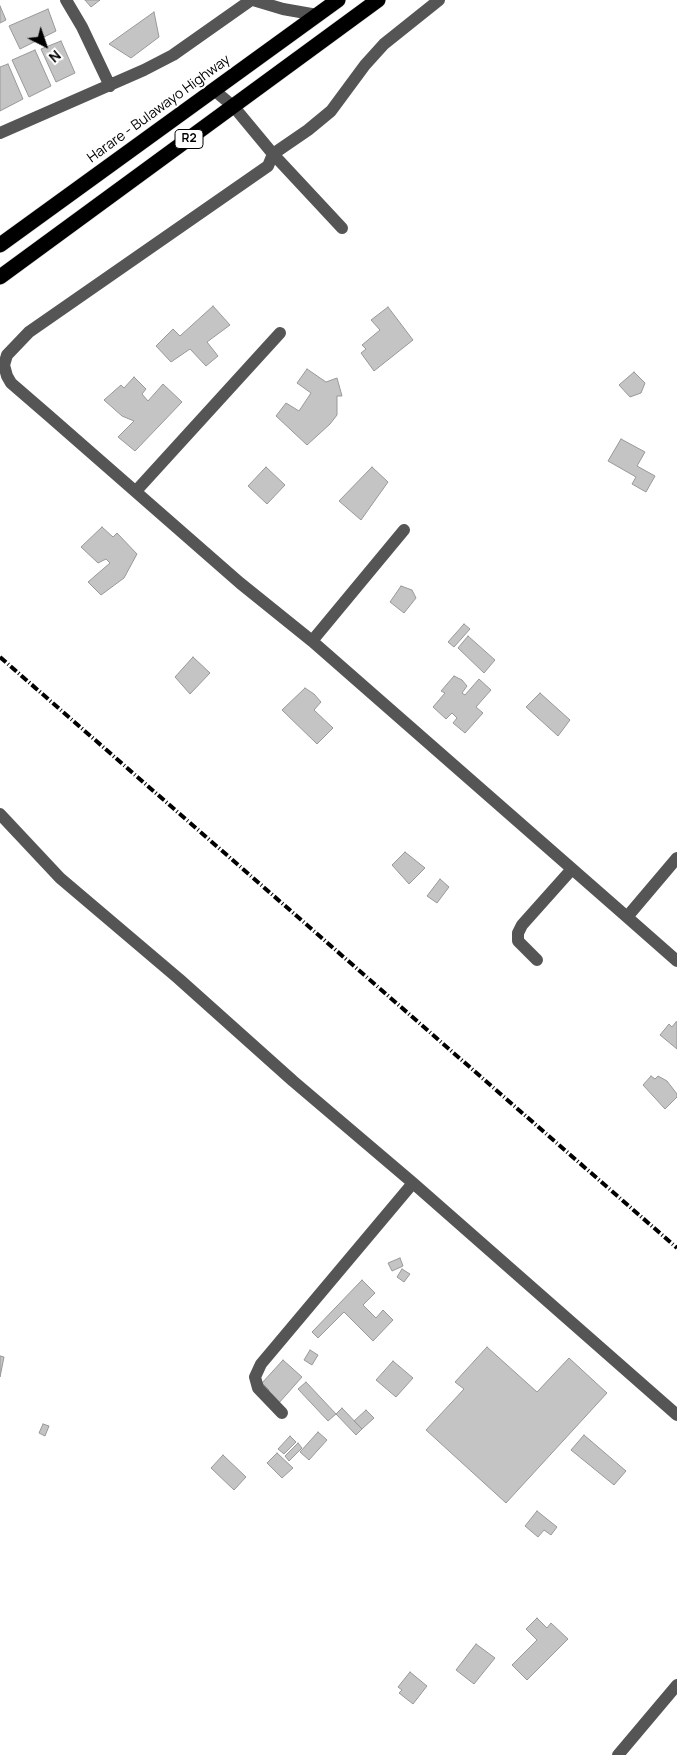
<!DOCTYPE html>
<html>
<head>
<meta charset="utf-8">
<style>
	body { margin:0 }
	#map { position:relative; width:677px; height:1755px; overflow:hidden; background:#fff; font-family:Manrope,sans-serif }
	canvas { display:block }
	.north { position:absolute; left:20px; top:20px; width:50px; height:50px; -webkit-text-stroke:4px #fff; paint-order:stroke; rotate:139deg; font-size:14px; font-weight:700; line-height:20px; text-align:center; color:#000 }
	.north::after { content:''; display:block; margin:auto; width:18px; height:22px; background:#000; clip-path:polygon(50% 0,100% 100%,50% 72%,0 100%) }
</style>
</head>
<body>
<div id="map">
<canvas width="677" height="1755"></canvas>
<div class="north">N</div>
</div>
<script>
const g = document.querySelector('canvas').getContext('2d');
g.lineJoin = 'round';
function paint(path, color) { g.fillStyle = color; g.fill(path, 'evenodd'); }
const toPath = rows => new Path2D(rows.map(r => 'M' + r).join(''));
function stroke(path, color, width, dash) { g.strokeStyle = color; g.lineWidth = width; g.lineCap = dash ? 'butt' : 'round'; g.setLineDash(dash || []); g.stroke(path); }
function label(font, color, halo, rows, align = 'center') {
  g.font = font + ' Manrope,sans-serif'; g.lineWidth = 4; g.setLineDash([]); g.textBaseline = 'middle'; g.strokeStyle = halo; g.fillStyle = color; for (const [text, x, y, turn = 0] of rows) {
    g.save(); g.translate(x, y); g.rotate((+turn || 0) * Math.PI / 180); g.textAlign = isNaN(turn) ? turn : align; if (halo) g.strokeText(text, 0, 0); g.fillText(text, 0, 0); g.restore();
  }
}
const building = toPath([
	[85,0,100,0,91,7,85,0],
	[0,6,6,20,0,23,0,6],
	[48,9,56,31,20,49,9,26,48,9],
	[154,12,159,37,131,58,109,44,154,12],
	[61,41,75,73,56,82,41,49,61,41],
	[35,50,51,86,29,97,12,60,35,50],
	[8,64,23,99,0,111,0,67,8,64],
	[213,306,230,325,207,342,218,356,206,366,190,349,171,362,156,346,173,329,180,336,213,306],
	[388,307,413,340,374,371,361,353,366,349,362,345,380,330,371,320,388,307],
	[307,369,326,382,337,378,342,396,337,396,337,415,330,424,307,445,276,416,286,403,299,411,311,393,297,383,307,369],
	[634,372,645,383,641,393,630,397,619,385,634,372],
	[134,377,146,389,142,394,148,401,163,384,182,402,135,451,118,437,134,421,122,416,104,400,121,385,124,388,134,377],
	[621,439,645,452,637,466,655,476,646,492,632,484,636,477,608,461,621,439],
	[266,467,285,485,267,504,248,486,266,467],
	[372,467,388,482,361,520,339,501,372,467],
	[102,527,113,537,117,533,137,554,124,578,101,595,88,582,110,563,106,559,98,563,81,547,102,527],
	[401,586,412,590,416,598,404,613,390,602,401,586],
	[464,624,470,629,454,647,448,642,464,624],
	[468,636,495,660,484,673,458,648,468,636],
	[193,657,210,673,190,694,175,677,193,657],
	[454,676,462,680,467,686,462,693,465,695,479,679,491,690,476,707,483,713,465,733,453,723,457,718,452,713,446,719,433,707,445,693,441,691,454,676],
	[305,688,314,694,321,702,314,710,333,728,317,744,282,710,305,688],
	[540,693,570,720,558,736,526,707,540,693],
	[405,852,425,868,409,884,392,865,405,852],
	[440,879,449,887,437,903,427,896,440,879],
	[676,1022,677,1022,677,1049,660,1035,669,1024,672,1027,676,1022],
	[651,1076,655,1079,658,1076,667,1081,677,1094,677,1097,665,1109,643,1085,651,1076],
	[400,1258,403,1266,392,1271,388,1263,400,1258],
	[402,1269,410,1274,404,1282,397,1277,402,1269],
	[362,1280,375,1293,363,1305,376,1318,383,1310,393,1320,373,1341,344,1312,318,1338,312,1332,362,1280],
	[487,1347,537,1392,569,1358,607,1393,506,1503,426,1430,464,1389,455,1382,487,1347],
	[310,1350,318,1355,312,1365,304,1360,310,1350],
	[0,1356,4,1357,0,1377,0,1356],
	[283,1360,302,1377,278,1404,266,1394,269,1390,262,1383,283,1360],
	[393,1361,413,1378,396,1397,376,1380,393,1361],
	[306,1382,336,1414,328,1421,298,1389,306,1382],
	[342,1408,362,1429,356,1435,336,1414,342,1408],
	[366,1410,374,1418,362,1429,354,1421,366,1410],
	[43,1424,49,1426,45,1436,39,1433,43,1424],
	[318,1432,327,1440,309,1460,300,1452,318,1432],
	[584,1435,626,1471,614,1485,571,1450,584,1435],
	[290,1436,296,1442,284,1454,278,1449,290,1436],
	[298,1443,302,1448,289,1461,285,1456,298,1443],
	[277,1453,293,1468,282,1478,267,1463,277,1453],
	[223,1455,246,1477,234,1490,211,1468,223,1455],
	[537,1511,557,1527,551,1535,544,1530,538,1537,525,1526,537,1511],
	[537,1618,547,1628,551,1623,568,1639,527,1680,512,1665,537,1640,526,1629,537,1618],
	[476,1644,495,1658,474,1684,456,1670,476,1644],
	[410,1672,427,1686,413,1704,399,1693,402,1690,398,1687,410,1672]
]);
paint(building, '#c4c4c4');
stroke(building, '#999', 1);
const highway = toPath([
	[0,245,338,0],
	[0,277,378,0]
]);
stroke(highway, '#dbdbdb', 16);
stroke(toPath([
	[66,0,82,27,110,86],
	[253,0,283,9,317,15],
	[214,90,234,107,273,154,268,166,29,332,7,355,4,365,7,376,11,383,48,415,240,583,312,641,627,917],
	[0,133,144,70,173,55,251,0],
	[342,228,273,154,308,130,331,111,365,65,384,44,439,0],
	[136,491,280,333],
	[312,641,404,530],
	[0,814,60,878,179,979,293,1081,413,1183,677,1415],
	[677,858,627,917,677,961],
	[537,960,518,941,518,933,522,925,572,869],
	[282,1413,258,1388,255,1377,261,1364,413,1183],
	[618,1755,677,1685]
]), '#555', 12);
stroke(highway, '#000', 15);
stroke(toPath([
	[0,657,677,1248]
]), '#000', 4, [8, 2.5, 1, 2.5]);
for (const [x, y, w] of [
	[189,139,28]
]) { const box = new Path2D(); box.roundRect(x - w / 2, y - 9.5, w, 19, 4); g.fillStyle = '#fff'; g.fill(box); stroke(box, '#000', 1); }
label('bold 12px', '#000', null, [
	["R2",189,139]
]);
label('14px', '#000', '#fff', [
	["Harare - Bulawayo Highway",159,109,-36]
]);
</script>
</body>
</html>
